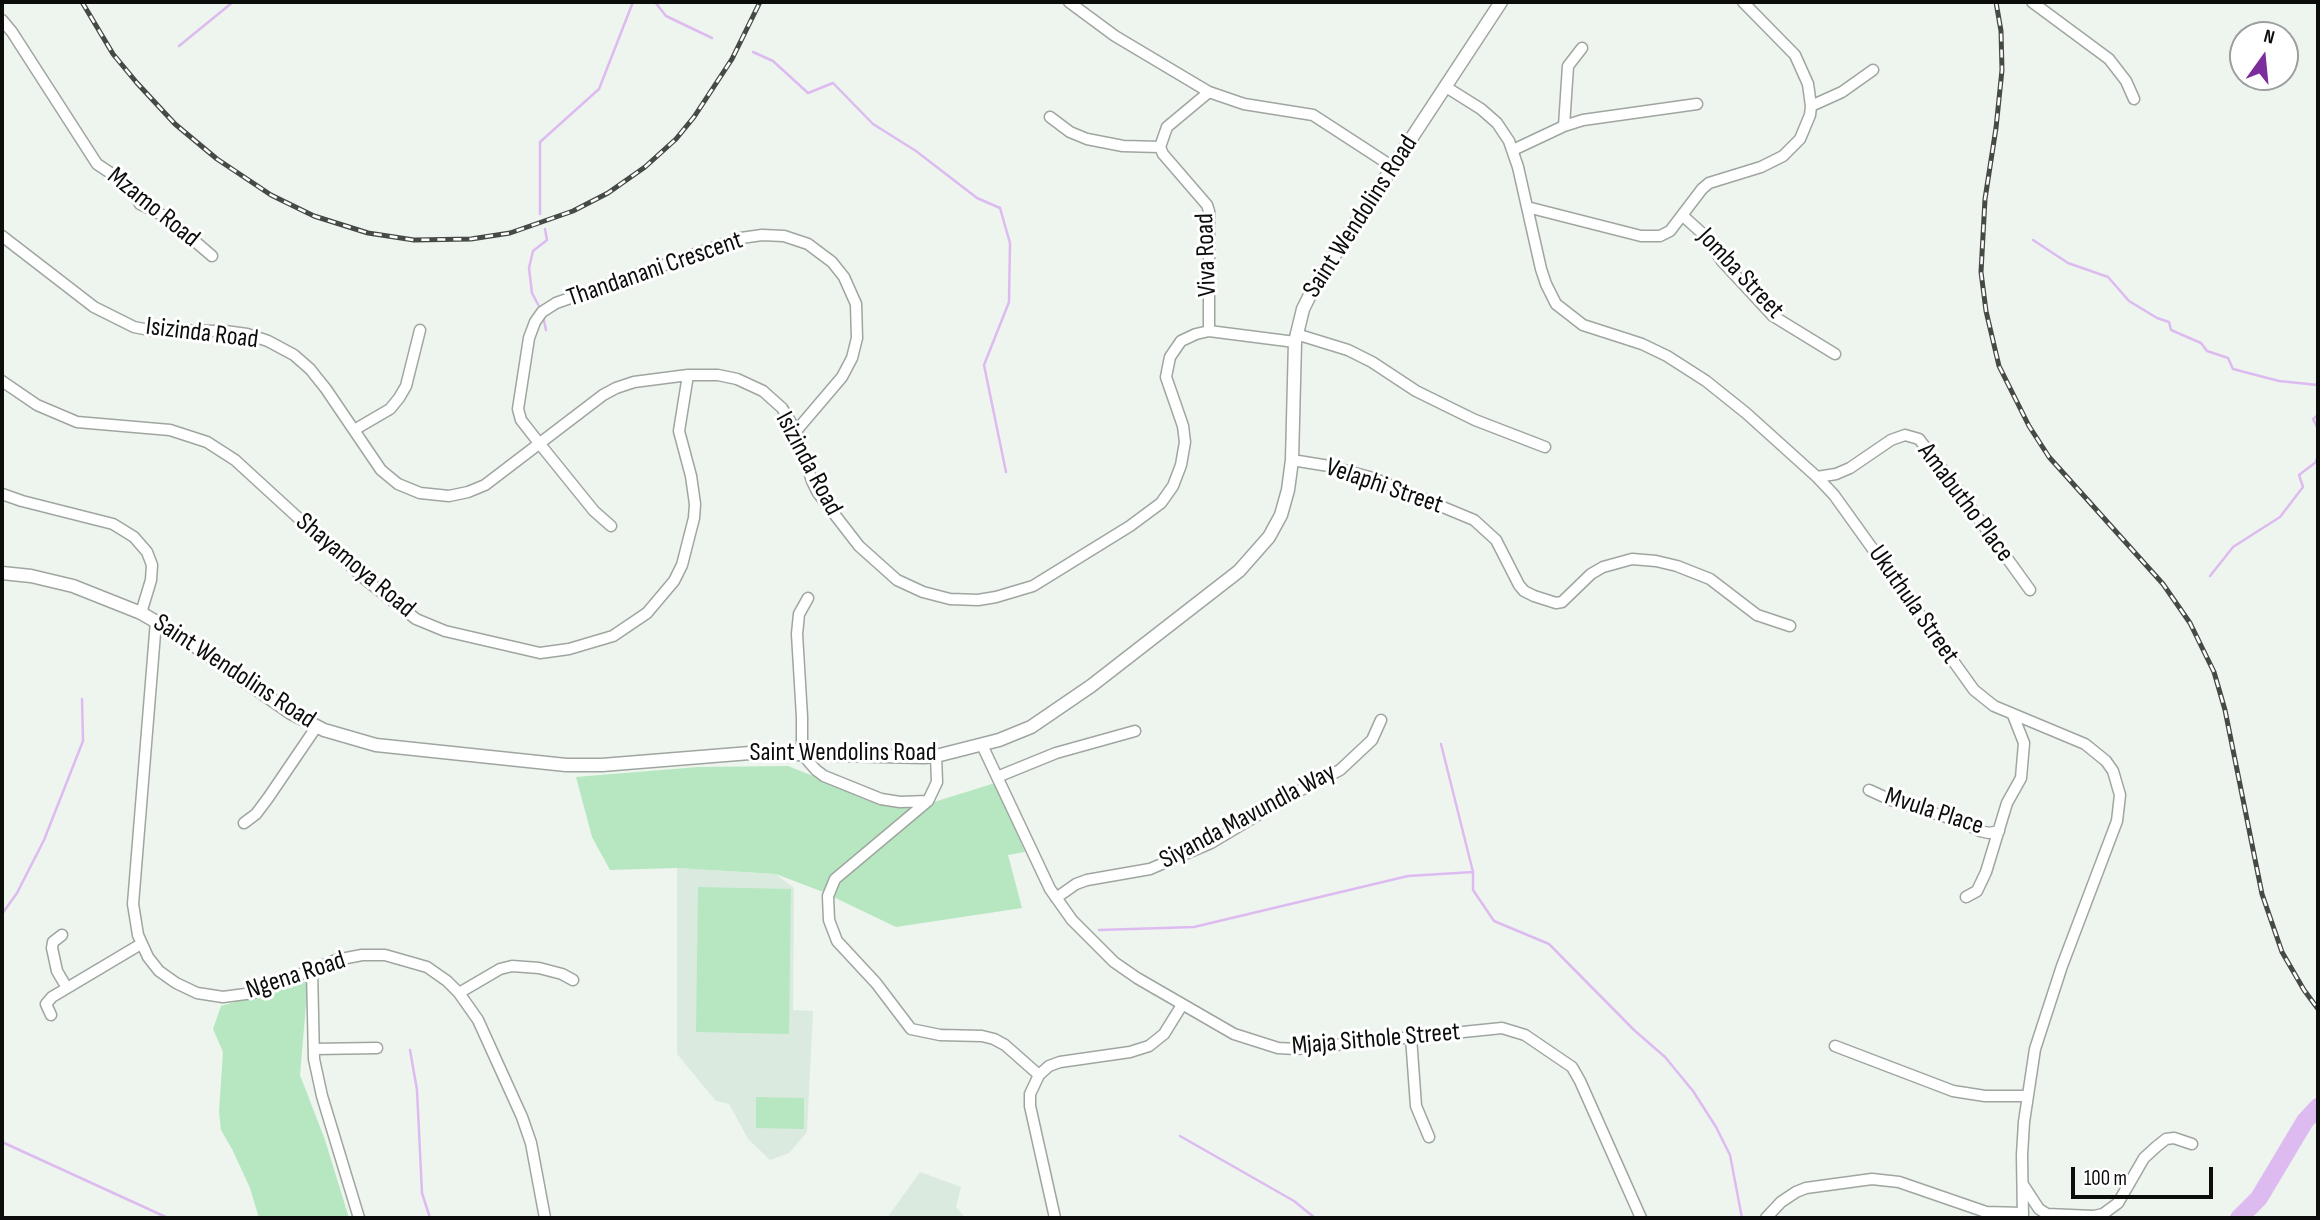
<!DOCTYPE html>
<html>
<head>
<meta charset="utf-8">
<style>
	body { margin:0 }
	#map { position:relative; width:2320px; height:1220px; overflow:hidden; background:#edf5ee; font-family:"Sofia Sans Condensed",sans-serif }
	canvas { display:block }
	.frame { position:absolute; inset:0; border:4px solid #0b0d0b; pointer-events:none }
	.north { position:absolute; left:2229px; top:21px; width:70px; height:70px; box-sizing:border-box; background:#fff; border:2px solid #9d9e9d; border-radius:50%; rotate:15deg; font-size:19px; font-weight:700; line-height:28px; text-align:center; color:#0b0d0b }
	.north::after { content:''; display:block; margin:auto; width:24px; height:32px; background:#7b2d9e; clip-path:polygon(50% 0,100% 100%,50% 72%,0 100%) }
	.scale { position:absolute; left:2071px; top:1167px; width:142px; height:32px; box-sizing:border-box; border:4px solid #0b0d0b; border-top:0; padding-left:9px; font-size:21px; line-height:24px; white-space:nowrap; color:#0b0d0b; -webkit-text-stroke:5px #fff; paint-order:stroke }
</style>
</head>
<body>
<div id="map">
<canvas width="2320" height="1220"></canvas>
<div class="frame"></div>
<div class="north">N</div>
<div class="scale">100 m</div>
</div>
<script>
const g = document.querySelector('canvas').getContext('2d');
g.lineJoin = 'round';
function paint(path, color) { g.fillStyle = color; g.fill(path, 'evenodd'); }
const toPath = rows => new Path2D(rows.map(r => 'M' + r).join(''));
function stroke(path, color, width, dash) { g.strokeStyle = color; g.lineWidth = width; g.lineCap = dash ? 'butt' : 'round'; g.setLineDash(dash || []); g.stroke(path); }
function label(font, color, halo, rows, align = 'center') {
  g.font = font + ' "Sofia Sans Condensed",sans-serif'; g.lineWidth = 6; g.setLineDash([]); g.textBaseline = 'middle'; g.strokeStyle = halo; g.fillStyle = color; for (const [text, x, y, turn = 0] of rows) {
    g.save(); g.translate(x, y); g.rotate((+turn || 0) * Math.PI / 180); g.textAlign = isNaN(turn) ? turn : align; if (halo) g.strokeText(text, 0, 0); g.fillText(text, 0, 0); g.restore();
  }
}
paint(toPath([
	[677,868,776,874,794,888,793,1010,813,1011,807,1132,789,1153,770,1160,748,1139,729,1104,716,1101,677,1054],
	[920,1172,961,1187,956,1207,966,1218,887,1218]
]), '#dbeade');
paint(toPath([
	[788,766,886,805,931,803,995,783,1025,852,1008,855,1022,908,896,927,823,892,776,874,677,868,610,870,592,837,576,777,698,767],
	[698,887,791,889,789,1034,696,1032],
	[308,981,300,1075,325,1140,349,1218,259,1218,250,1188,232,1149,221,1130,219,1112,223,1052,213,1029,221,1006],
	[756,1097,804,1098,804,1129,756,1128]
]), '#b6e7c0');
stroke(toPath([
	[655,2,666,16,712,38],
	[179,46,233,2],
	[753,52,773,61,808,93,833,83,873,124,916,151,977,198,1000,208,1010,243,1009,302,984,365,1006,472],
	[540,214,540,142,599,89,633,2],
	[2033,240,2068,263,2108,277,2129,301,2157,318,2169,322,2171,330,2201,343,2207,351,2228,358,2233,369,2279,381,2318,385],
	[541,310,532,293,529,268,533,251,547,240,545,229],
	[543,316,546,330],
	[2318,415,2313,419,2318,429],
	[2210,576,2233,547,2280,517,2303,487,2299,475,2316,462,2318,454],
	[1441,744,1473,872,1473,890,1494,921,1549,944,1634,1030,1665,1057,1693,1091,1716,1127,1730,1155,1742,1218],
	[2,914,17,893,44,840,83,741,82,699],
	[1099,930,1194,927,1408,876,1473,872],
	[410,1050,417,1090,422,1193,430,1218],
	[1180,1136,1294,1201,1315,1218],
	[2,1142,168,1218]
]), '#ddbbf1', 2.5);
stroke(toPath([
	[2239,1218,2259,1198,2305,1121,2318,1107]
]), '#ddbbf1', 18);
const minor = toPath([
	[1069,2,1115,36,1209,92,1244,104,1313,115,1393,167],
	[2032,2,2109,59,2126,81,2134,99],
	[2,20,12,32,97,164,130,186,140,204,168,218,212,256],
	[1446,87,1481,109,1497,123,1509,141,1518,167,1541,269,1546,284,1556,304,1583,325,1642,344,1667,356,1706,381,1746,413,1817,477,1834,495,1974,690,1994,706,2085,744,2106,761,2113,771,2120,795,2117,821,2062,966,2035,1049,2024,1122,2022,1155,2023,1218],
	[1811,106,1842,92,1873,70],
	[1050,117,1070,132,1087,139,1123,146,1160,147],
	[1564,126,1568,66,1582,48],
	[1513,150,1564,126,1583,120,1697,104],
	[1527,207,1641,236,1660,236,1670,231,1702,189,1709,183,1761,167,1783,156,1800,139,1810,115,1811,106,1808,84,1795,55,1743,2],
	[1682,215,1703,234,1722,261,1773,316,1835,354],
	[2,236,94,307,134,327,149,330,225,331,247,334,268,341,294,355,310,369,326,389,381,470,398,484,420,493,449,496,468,492,485,485,603,395,616,388,634,382,688,375,718,375,737,379,763,391,782,408,796,431,812,481,818,493,859,546,897,580,923,592,950,599,978,600,996,597,1033,586,1130,526,1161,503,1173,486,1181,465,1185,442,1183,426,1166,377,1170,357,1181,341,1196,334,1209,331,1295,342],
	[1209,331,1209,211,1207,205,1163,154,1160,147,1167,127,1209,92],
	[1296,334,1348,350,1372,362,1416,391,1475,420,1545,447],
	[2,381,37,405,77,422,170,430,207,442,235,460,366,580,416,619,445,631,540,653,569,649,613,636,647,613,674,581,682,565,694,518,695,504,691,476,679,431,688,375],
	[354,430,390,409,399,398,406,386,420,330],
	[1292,460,1329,466,1373,478,1474,520,1496,540,1519,585,1524,591,1534,596,1556,603,1562,602,1591,574,1603,567,1632,559,1656,561,1677,566,1710,579,1757,615,1790,626],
	[1817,477,1836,474,1850,468,1891,440,1905,435,1919,439,1958,490,2030,590],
	[2,494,22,501,113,524,134,537,147,552,152,565,151,580,141,613],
	[611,526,594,511,539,443,521,420,518,409,529,338,535,322,542,312,556,303,741,238,762,235,784,236,808,244,832,262,844,277,856,304,857,338,852,358,842,377,796,431],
	[808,598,799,614,797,634,802,717,802,754,816,770,824,776,881,799,900,802,928,801],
	[156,621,133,904,138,935,148,957,159,971,176,983,197,993,223,997,253,993,336,960,362,955,385,955,427,967,447,981,459,993,478,1020,522,1117,531,1143,545,1218],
	[982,745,1050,889,1072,920,1114,962,1137,978,1234,1034,1278,1048,1296,1049,1502,1028,1525,1035,1572,1067,1580,1081,1641,1218],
	[936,756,937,782,928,801,835,879,828,896,829,920,837,941,876,983,911,1029,940,1035,982,1036,994,1039,1005,1045,1039,1075],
	[997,777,1056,753,1135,731],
	[1869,790,1891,800,1962,822,1980,831,1989,833,1999,831],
	[244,823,256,814,268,798,317,726],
	[1966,897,1977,891,1986,872,2007,803,2021,778,2024,743,2013,715],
	[1056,898,1076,884,1087,880,1150,869,1211,843,1293,794,1340,770,1372,740,1381,720],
	[62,935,53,942,52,948,57,971,67,988],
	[312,970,314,1059,322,1096,359,1218],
	[459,993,500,969,512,966,539,968,562,974,573,980],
	[51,1015,46,1004,52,997,141,944],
	[1411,1037,1416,1106,1429,1137],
	[1835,1046,1953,1091,1985,1096,2027,1096],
	[314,1049,377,1048],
	[2024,1186,2039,1209,2047,1214,2094,1216,2103,1214,2118,1203,2144,1158,2156,1147,2166,1139,2174,1138,2192,1144],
	[1055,1218,1030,1106,1030,1094,1039,1075,1049,1066,1060,1062,1130,1052,1149,1046,1164,1034,1182,1005],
	[1766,1218,1781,1202,1796,1192,1806,1188,1872,1179,1899,1182,1986,1212,2023,1213]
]);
const tertiary = toPath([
	[2,573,31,576,73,586,141,613,179,635,291,713,324,730,376,745,566,765,602,765,750,753,924,757,936,756,999,740,1031,727,1091,686,1239,571,1269,537,1281,515,1288,490,1292,460,1295,342,1303,309,1315,285,1501,2]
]);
stroke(minor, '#9fa6a0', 13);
stroke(tertiary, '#9fa6a0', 15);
stroke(minor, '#fff', 10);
stroke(tertiary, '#fff', 12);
const rail = toPath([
	[82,2,113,54,137,83,175,124,217,159,271,195,314,216,368,233,414,240,471,239,510,233,573,211,608,193,645,167,676,139,694,117,732,59,760,2],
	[1996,2,2001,31,2002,70,1996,128,1985,199,1981,272,1986,311,1999,366,2029,426,2049,457,2163,584,2190,623,2214,672,2225,710,2262,894,2282,952,2304,990,2318,1009]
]);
stroke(rail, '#464a46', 5);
stroke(rail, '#fff', 2.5, [8]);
label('26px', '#0b0d0b', '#fff', [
	["Mzamo Road",153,208,39],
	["Saint Wendolins Road",1361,217,-57],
	["Viva Road",1207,255,-92],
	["Thandanani Crescent",655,270,-19],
	["Jomba Street",1740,274,47],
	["Isizinda Road",202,334,7],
	["Isizinda Road",808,464,62],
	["Velaphi Street",1384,487,19],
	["Amabutho Place",1965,503,53],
	["Shayamoya Road",355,566,40],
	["Ukuthula Street",1913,605,55],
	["Saint Wendolins Road",234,672,33],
	["Saint Wendolins Road",843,753],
	["Mvula Place",1934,812,18],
	["Siyanda Mavundla Way",1248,817,-28],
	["Ngena Road",296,976,-18],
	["Mjaja Sithole Street",1376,1040,-5]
]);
</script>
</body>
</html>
